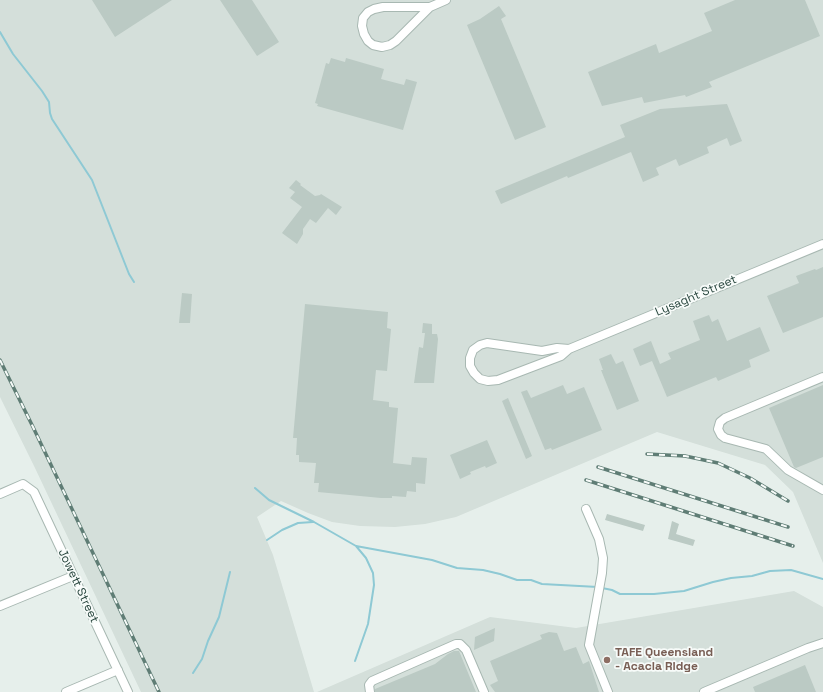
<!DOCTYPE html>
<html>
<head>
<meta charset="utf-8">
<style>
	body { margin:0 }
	canvas { display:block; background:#e6efeb }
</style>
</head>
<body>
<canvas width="823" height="692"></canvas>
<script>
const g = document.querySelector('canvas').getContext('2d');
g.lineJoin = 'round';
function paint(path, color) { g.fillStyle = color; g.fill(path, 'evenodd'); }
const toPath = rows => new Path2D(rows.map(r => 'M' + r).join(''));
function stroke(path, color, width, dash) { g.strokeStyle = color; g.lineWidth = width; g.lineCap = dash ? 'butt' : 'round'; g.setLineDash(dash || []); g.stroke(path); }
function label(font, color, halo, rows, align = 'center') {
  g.font = font + ' "Space Grotesk",sans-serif'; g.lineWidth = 3.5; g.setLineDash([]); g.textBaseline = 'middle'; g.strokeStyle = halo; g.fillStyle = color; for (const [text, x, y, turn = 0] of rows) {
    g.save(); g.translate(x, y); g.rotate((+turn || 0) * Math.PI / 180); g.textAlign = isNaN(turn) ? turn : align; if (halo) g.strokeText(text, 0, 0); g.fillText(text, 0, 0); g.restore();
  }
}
paint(toPath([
	[0,0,823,0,823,563,793,492,765,465,657,432,456,517,425,524,395,527,360,526,332,522,308,513,281,501,257,517,273,555,314,692,141,692,35,468,0,397],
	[794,591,823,607,823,692,317,692,490,617,576,628]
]), '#d4dfda');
stroke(toPath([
	[0,32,13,54,42,91,49,102,50,113,52,119,92,180,129,274,134,282],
	[255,488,269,500,314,522,356,546,432,560,457,568,483,570,500,574,517,580,531,580,542,584,598,587],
	[267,540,282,530,298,523,313,522],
	[602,588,612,590,620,594,654,594,684,591,713,582,731,578,752,576,770,571,791,570,823,579],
	[355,661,368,624,374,585,373,573,366,558,356,546],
	[193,673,202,659,208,641,219,617,230,572]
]), '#8ec9d4', 2);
paint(toPath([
	[92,0,172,0,115,37],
	[220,0,252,0,279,42,257,56],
	[735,0,805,0,820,36,709,82,712,87,686,97,685,95,644,103,642,97,602,106,588,72,656,44,659,53,712,31,704,13],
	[499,6,506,16,501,19,546,127,515,140,467,25,480,19],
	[331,58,345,62,346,58,384,69,381,79,404,85,406,79,417,82,403,130,317,106,318,104,315,103,326,63,329,64],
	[727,104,742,141,730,146,727,138,707,147,709,153,679,166,676,159,656,168,659,175,643,182,631,152,568,178,567,176,501,204,495,191,625,137,620,125,660,109],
	[296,180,301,184,300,185,315,196,320,195,321,194,342,207,336,215,328,208,316,223,310,219,303,229,303,234,297,244,282,233,302,207,290,198,295,192,289,188],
	[823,267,823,317,783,333,767,296,799,283,796,276,815,269,816,270],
	[182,293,192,294,190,323,179,323],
	[305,304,388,312,387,328,391,329,387,371,376,370,373,400,389,402,389,407,398,408,393,463,411,465,412,457,427,458,425,484,416,483,416,492,407,491,406,497,392,496,392,498,381,498,318,492,319,483,314,483,316,463,299,462,299,455,296,455,297,438,293,438],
	[709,315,712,322,718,319,727,341,760,327,770,351,749,360,751,367,718,381,716,377,667,397,652,361,640,366,633,349,651,341,660,364,671,359,668,353,700,340,693,321],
	[423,323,432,324,432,334,437,334,438,339,434,383,414,383,419,347,423,348,425,333,422,333],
	[611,354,616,364,623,361,639,401,617,410,601,370,603,370,599,359],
	[563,385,567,394,584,387,602,430,552,450,551,448,545,450,521,392,527,390,531,398],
	[823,385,823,457,796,468,794,467,769,408],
	[508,398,532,456,526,459,502,401],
	[487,440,497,463,486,468,485,466,470,472,471,474,460,479,450,455],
	[607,514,645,525,643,531,605,520],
	[672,521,679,524,676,534,695,540,693,546,668,539],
	[495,628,494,641,474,650,475,637],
	[549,632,557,633,564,651,576,647,583,664,589,661,599,692,495,692,490,685,498,681,490,661,542,639,540,635],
	[454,651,459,651,476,692,375,692,375,689,435,664,448,654],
	[805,665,816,692,755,692,753,687]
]), '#bbcac4');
const minor = toPath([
	[430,7,383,7,374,9,368,12,363,18,362,26,364,34,368,41,373,45,382,47,390,45,396,41,430,7,446,0],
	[569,349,557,348,542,351,487,343,480,345,473,350,470,358,470,366,474,373,480,379,488,381,498,380,561,356,569,349,823,244],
	[823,377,725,418,720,422,718,429,721,435,725,438,766,449,788,470,823,490],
	[0,494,23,484,34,492,128,692],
	[586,509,599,539,603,558,602,573,589,645,608,692],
	[0,606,73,576],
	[66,692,118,670],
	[370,692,369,685,372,681,456,644,460,644,466,650,484,692],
	[704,692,808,648,823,643]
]);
stroke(minor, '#a8b8b2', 10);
stroke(minor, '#fff', 8);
const rail = toPath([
	[0,360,33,427,159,692],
	[647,454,685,456,718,463,750,478,788,501],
	[598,467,788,527],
	[586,480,793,546]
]);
stroke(rail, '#5f7d75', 3.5);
stroke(rail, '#f7fbf9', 2, [6]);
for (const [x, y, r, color] of [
	[607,660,4,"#8d6e63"]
]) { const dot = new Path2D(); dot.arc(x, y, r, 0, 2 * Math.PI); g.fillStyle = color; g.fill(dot); stroke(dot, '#f7fbf9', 1.5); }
label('12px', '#24423a', '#f7fbf9', [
	["Lysaght Street",696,296,-23],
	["Jowett Street",78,586,65]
]);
label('bold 12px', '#785e54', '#f7fbf9', [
	["TAFE Queensland",615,653],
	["- Acacia Ridge",615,667]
], 'left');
</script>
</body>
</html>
